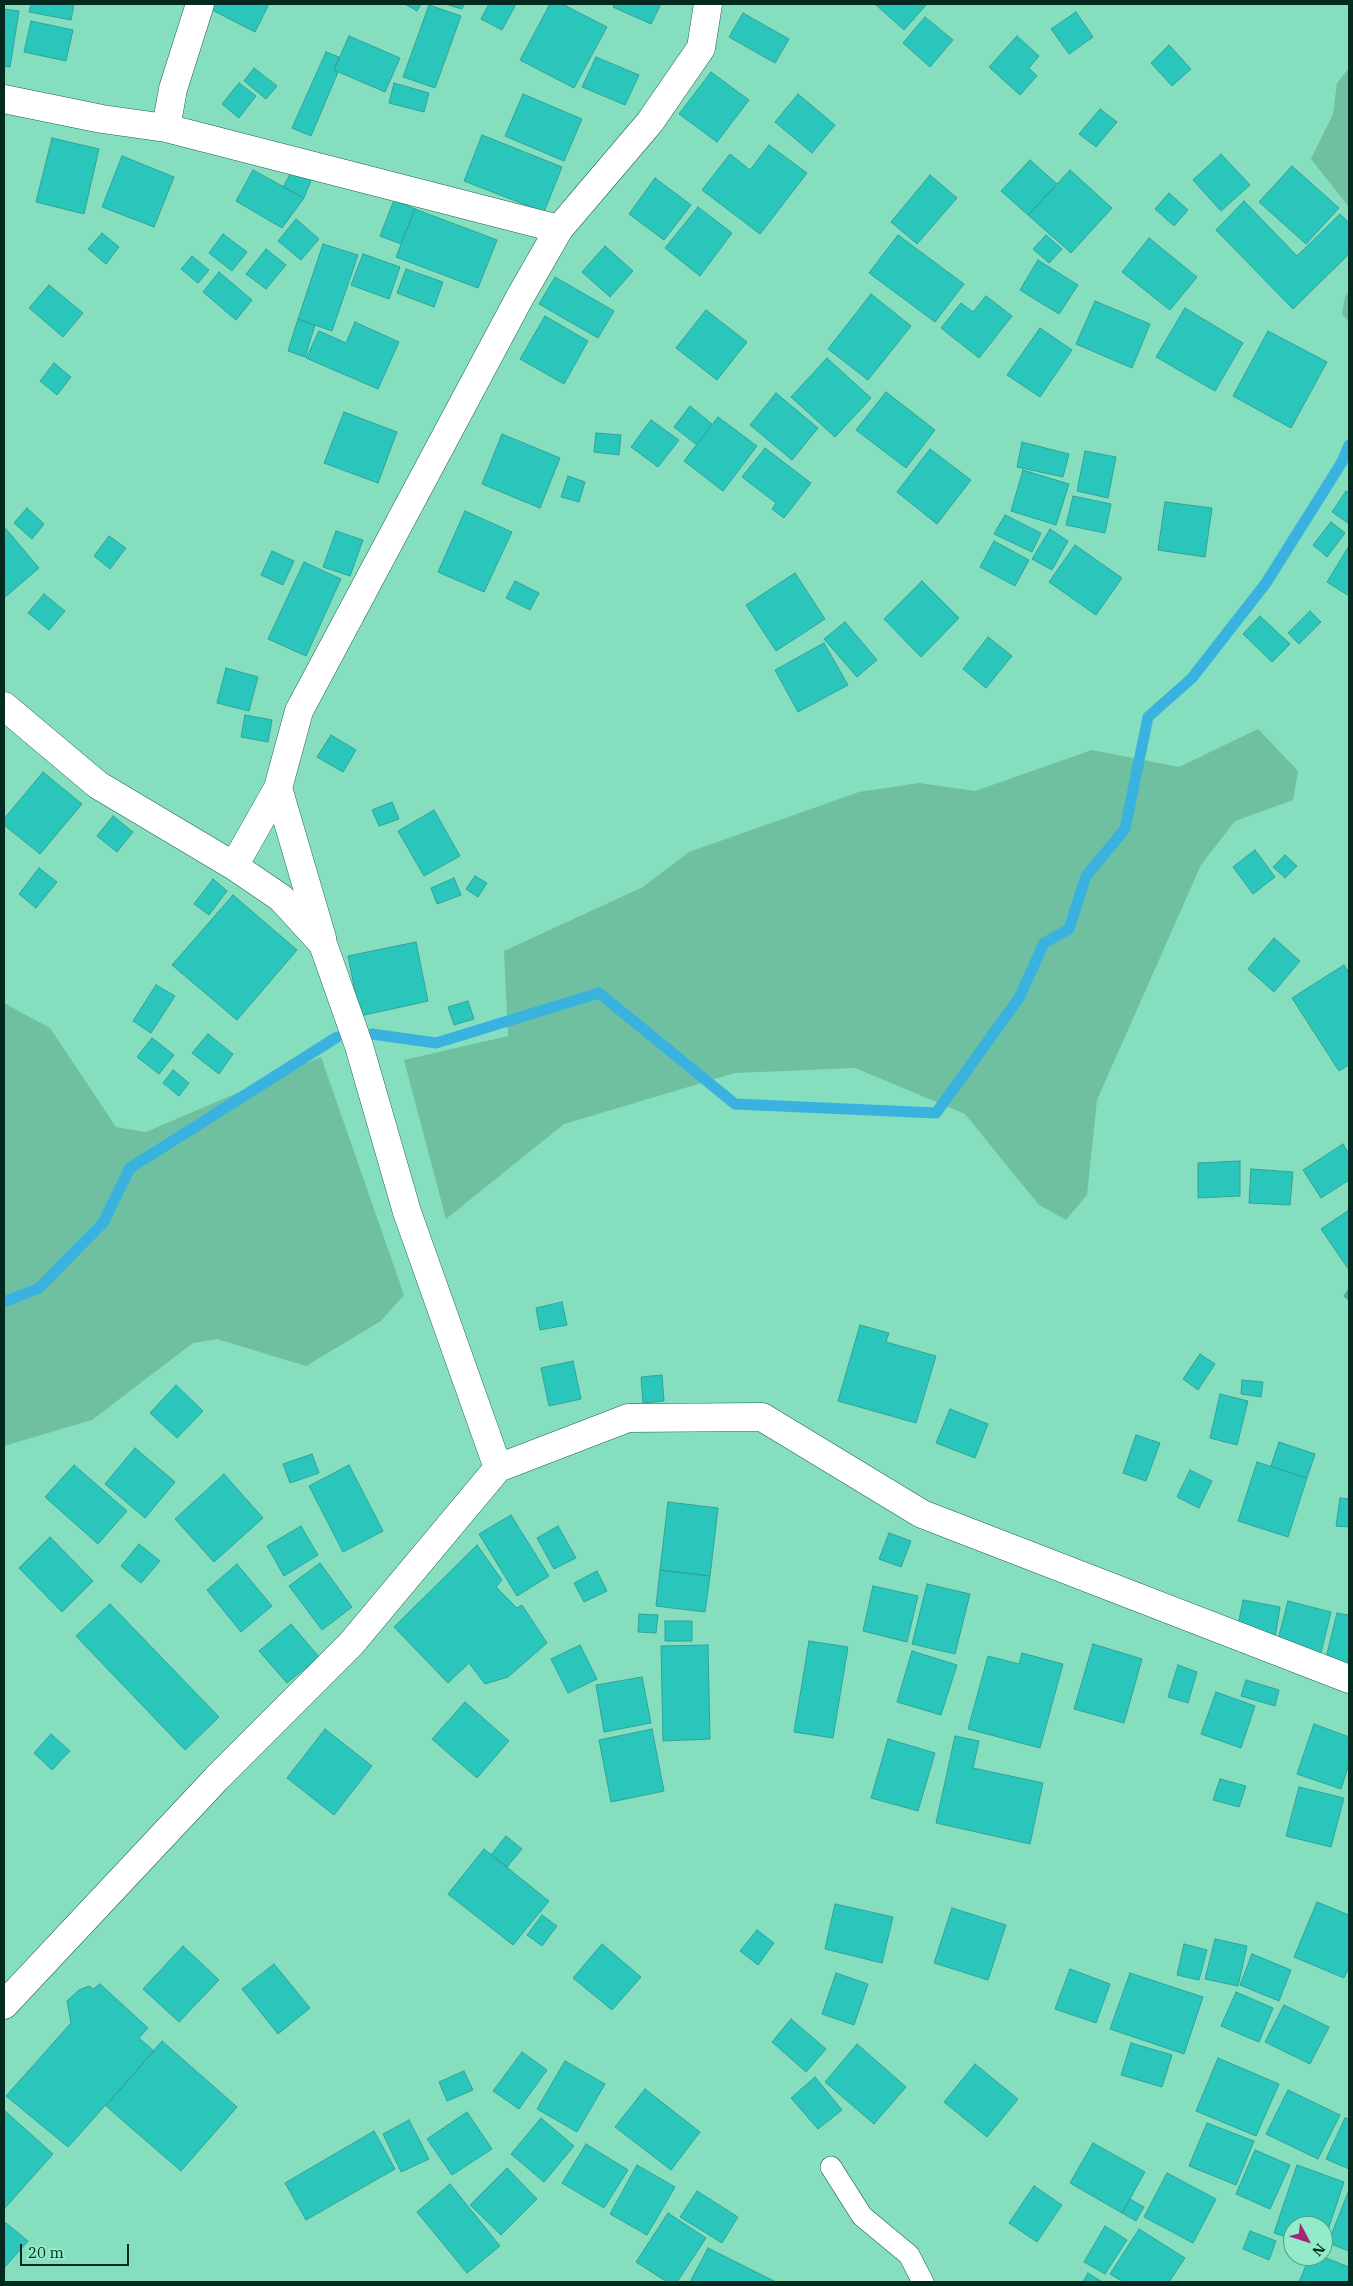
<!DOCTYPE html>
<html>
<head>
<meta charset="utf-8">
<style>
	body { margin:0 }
	#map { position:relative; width:1353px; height:2286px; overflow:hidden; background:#85debd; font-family:"IBM Plex Serif",serif }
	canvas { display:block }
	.frame { position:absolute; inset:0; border:5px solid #032a1e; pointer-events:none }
	.north { position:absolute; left:1283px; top:2216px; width:50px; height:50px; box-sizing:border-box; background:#92ebc9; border:1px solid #599e85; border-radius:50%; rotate:130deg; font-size:14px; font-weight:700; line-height:20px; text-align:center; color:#032a1e }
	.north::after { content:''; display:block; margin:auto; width:18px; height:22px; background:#a62574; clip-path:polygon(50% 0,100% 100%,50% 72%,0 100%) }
	.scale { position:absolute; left:20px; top:2244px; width:109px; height:22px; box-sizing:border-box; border:2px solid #032a1e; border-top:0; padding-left:6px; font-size:15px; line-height:18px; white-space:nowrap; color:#032a1e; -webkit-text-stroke:4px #92ebc9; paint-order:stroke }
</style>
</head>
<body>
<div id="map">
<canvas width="1353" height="2286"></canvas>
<div class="frame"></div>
<div class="north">N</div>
<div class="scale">20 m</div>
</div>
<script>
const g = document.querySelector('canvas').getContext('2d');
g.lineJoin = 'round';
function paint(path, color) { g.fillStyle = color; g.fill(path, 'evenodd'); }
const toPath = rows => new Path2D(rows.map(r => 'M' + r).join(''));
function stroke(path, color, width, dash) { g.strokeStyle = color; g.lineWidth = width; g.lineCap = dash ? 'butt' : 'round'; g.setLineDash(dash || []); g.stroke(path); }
paint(toPath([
	[1349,68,1349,207,1311,159,1333,114,1337,83],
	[1349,291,1349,322,1342,314,1345,297],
	[1258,729,1298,771,1293,800,1235,821,1201,865,1097,1100,1087,1195,1066,1220,1039,1205,965,1114,855,1068,735,1073,564,1124,446,1219,404,1060,508,1036,504,951,643,887,689,852,859,792,919,783,975,791,1092,750,1179,767],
	[4,1003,50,1028,116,1127,146,1132,321,1057,404,1295,381,1321,306,1366,217,1339,193,1343,92,1420,4,1446]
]), '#6ec0a1');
stroke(toPath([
	[372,1034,436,1043,599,993,735,1104,936,1113,1019,998,1044,943,1069,929,1086,876,1125,829,1148,717,1192,678,1266,583,1342,462,1349,445],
	[4,1302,39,1288,103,1223,130,1168,337,1037]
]), '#39b2e0', 11);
const building = toPath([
	[31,4,74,4,71,20,29,12,31,4],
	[207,4,269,4,255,32,206,7,207,4],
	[405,4,421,4,417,11,405,4],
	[445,4,464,4,462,9,445,4],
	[489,4,516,4,502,30,481,19,489,4],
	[550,4,562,4,607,27,574,88,520,60,550,4],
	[615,4,661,4,651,24,613,7,615,4],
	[875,4,925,4,926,5,904,30,875,4],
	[429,5,461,16,435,88,403,77,429,5],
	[4,9,19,11,10,67,4,66,4,9],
	[1076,12,1093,37,1069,54,1051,29,1076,12],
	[743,13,789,39,775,63,729,37,743,13],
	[925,17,953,40,930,67,903,43,925,17],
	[31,21,73,30,66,61,24,52,31,21],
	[349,36,400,58,385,92,334,70,349,36],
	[1017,36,1039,56,1029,68,1037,76,1020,95,989,67,1017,36],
	[1169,45,1191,69,1172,86,1151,63,1169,45],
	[326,52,339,57,334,70,338,72,311,136,292,128,326,52],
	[596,57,639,75,625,105,582,87,596,57],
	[254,68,277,86,266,99,244,81,254,68],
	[711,72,749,100,717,142,679,114,711,72],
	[239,83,256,96,239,118,222,104,239,83],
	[394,83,429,93,424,112,389,103,394,83],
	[523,94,582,119,564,161,505,136,523,94],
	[798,94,835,125,812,153,775,122,798,94],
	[1100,109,1117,122,1096,147,1079,134,1100,109],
	[482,135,562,167,544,212,464,181,482,135],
	[52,138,99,149,84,214,36,202,52,138],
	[769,145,807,173,760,234,702,190,730,154,750,170,769,145],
	[1221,154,1250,185,1221,211,1193,180,1221,154],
	[122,156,174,177,154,227,102,207,122,156],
	[1030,160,1057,184,1028,215,1001,191,1030,160],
	[1292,166,1339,208,1306,244,1259,202,1292,166],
	[293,169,312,178,304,198,283,187,293,169],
	[253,170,304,198,282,228,236,201,253,170],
	[1070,170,1112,208,1071,253,1028,215,1070,170],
	[930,175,957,198,917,244,891,222,930,175],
	[655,178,691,205,664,240,629,214,655,178],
	[1169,193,1188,210,1174,226,1155,209,1169,193],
	[394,200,415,209,401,244,380,236,394,200],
	[1244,201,1297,256,1340,214,1349,223,1349,254,1293,309,1216,230,1244,201],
	[698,207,732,233,700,276,665,248,698,207],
	[415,209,497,240,478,288,396,257,415,209],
	[296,219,319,239,301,260,278,241,296,219],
	[102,233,119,247,106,264,88,249,102,233],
	[223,234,247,252,232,271,209,253,223,234],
	[898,235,964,284,935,322,869,273,898,235],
	[1046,235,1062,249,1049,263,1033,249,1046,235],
	[1149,238,1197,277,1170,310,1122,272,1149,238],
	[323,244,358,255,332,331,298,319,323,244],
	[605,246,633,271,610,297,582,272,605,246],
	[266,249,286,265,266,289,246,274,266,249],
	[363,254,400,267,389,299,351,285,363,254],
	[192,256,209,270,198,283,181,269,192,256],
	[1038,260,1078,285,1059,314,1020,290,1038,260],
	[406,269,443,282,434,307,397,293,406,269],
	[219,272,252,300,236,320,203,292,219,272],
	[555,277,614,311,598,338,539,304,555,277],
	[49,285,83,313,63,337,29,308,49,285],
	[871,294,911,326,868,380,828,349,871,294],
	[986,296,1012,316,979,358,941,328,961,303,973,312,986,296],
	[1095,301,1150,324,1132,368,1076,344,1095,301],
	[1185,308,1243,343,1215,391,1156,357,1185,308],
	[706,310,747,342,717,380,676,348,706,310],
	[545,316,588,341,564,384,520,359,545,316],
	[298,319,315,325,305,357,288,351,298,319],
	[355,322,399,342,378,389,306,358,319,331,346,343,355,322],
	[1040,328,1072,350,1040,397,1007,375,1040,328],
	[1268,331,1327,362,1291,428,1233,396,1268,331],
	[827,358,871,398,835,437,791,397,827,358],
	[54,363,71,377,57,395,40,381,54,363],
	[886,392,935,430,906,468,856,430,886,392],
	[776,393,818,428,792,460,750,425,776,393],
	[690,406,712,424,697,445,674,427,690,406],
	[344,412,397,432,378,483,324,463,344,412],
	[718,417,757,446,723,491,684,461,718,417],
	[651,420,679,440,658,467,631,447,651,420],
	[596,433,621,435,619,455,594,452,596,433],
	[502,434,560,458,540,508,482,484,502,434],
	[1022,442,1069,454,1063,477,1017,467,1022,442],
	[765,448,811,483,784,518,772,509,776,503,742,477,765,448],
	[930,449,971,480,937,524,897,492,930,449],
	[1085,451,1116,457,1108,498,1077,491,1085,451],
	[1023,470,1069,484,1056,525,1011,511,1023,470],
	[568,476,585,482,579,502,561,497,568,476],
	[1346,491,1349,493,1348,523,1332,512,1346,491],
	[1073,496,1111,504,1105,533,1066,525,1073,496],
	[1165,502,1212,508,1205,557,1158,550,1165,502],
	[27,508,44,524,32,539,14,523,27,508],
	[465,511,512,532,484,592,438,572,465,511],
	[1005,515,1041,533,1032,552,994,534,1005,515],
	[1331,522,1345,533,1327,557,1313,545,1331,522],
	[6,529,39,568,4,598,4,530,6,529],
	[1050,529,1068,541,1052,570,1032,559,1050,529],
	[336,531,363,540,350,576,323,567,336,531],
	[109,536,126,548,110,569,94,556,109,536],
	[994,541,1029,560,1015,586,980,567,994,541],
	[1075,545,1122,578,1096,615,1049,582,1075,545],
	[1349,546,1349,596,1327,582,1349,546],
	[272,551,294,561,283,585,261,575,272,551],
	[304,562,341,579,306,656,268,639,304,562],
	[795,573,825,619,776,651,746,605,795,573],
	[515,581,539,593,530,610,506,598,515,581],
	[922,581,959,618,921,657,884,619,922,581],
	[44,594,65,611,49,630,28,613,44,594],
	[1310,611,1321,622,1299,644,1288,633,1310,611],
	[1260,616,1290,644,1272,662,1243,634,1260,616],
	[845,622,877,660,857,677,824,639,845,622],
	[988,637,1012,656,986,688,963,669,988,637],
	[824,643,848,685,798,712,775,670,824,643],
	[226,668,258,677,249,711,217,703,226,668],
	[245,715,272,720,268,742,241,737,245,715],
	[331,735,356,750,343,772,317,757,331,735],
	[43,772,82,804,40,854,4,825,4,819,43,772],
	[392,802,399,819,379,826,372,810,392,802],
	[434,810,460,856,424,876,398,831,434,810],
	[113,816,133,832,117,852,97,836,113,816],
	[1255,850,1275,877,1253,894,1233,867,1255,850],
	[1285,855,1297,866,1285,878,1273,867,1285,855],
	[39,868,57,882,36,908,19,894,39,868],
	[475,876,487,883,478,897,466,889,475,876],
	[454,878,461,895,437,904,431,888,454,878],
	[213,879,227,891,209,915,194,904,213,879],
	[233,895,297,950,237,1020,172,965,233,895],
	[1274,938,1300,961,1274,992,1248,969,1274,938],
	[416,942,428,1001,360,1016,348,956,416,942],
	[1344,965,1349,973,1349,1065,1339,1071,1292,998,1344,965],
	[156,985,175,996,151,1033,133,1021,156,985],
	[468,1001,474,1019,454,1025,448,1007,468,1001],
	[208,1034,233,1054,219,1074,192,1053,208,1034],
	[152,1038,174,1055,159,1074,137,1057,152,1038],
	[173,1070,189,1083,179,1096,163,1083,173,1070],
	[1343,1144,1349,1154,1349,1180,1321,1198,1303,1170,1343,1144],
	[1240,1161,1240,1196,1198,1198,1198,1163,1240,1161],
	[1251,1169,1293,1172,1290,1205,1249,1203,1251,1169],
	[1349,1210,1349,1270,1321,1229,1349,1210],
	[1349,1289,1349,1300,1344,1296,1349,1289],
	[562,1302,567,1325,540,1330,536,1308,562,1302],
	[860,1325,889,1333,886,1342,936,1356,916,1423,838,1401,860,1325],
	[1200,1354,1215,1364,1198,1390,1183,1379,1200,1354],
	[573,1361,581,1399,549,1406,541,1368,573,1361],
	[662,1375,664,1401,643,1403,641,1377,662,1375],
	[1242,1380,1263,1382,1261,1397,1241,1394,1242,1380],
	[176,1385,203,1411,177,1438,150,1413,176,1385],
	[1220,1394,1248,1401,1237,1445,1210,1438,1220,1394],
	[950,1409,988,1424,975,1458,936,1443,950,1409],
	[1136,1435,1160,1443,1146,1481,1123,1473,1136,1435],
	[1279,1442,1315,1454,1307,1478,1271,1466,1279,1442],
	[135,1448,175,1482,145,1518,105,1484,135,1448],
	[312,1454,319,1473,290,1483,283,1464,312,1454],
	[1257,1462,1307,1478,1288,1537,1238,1521,1257,1462],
	[74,1465,127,1511,98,1544,45,1497,74,1465],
	[349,1465,383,1531,343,1552,309,1486,349,1465],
	[1190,1470,1212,1481,1199,1508,1177,1497,1190,1470],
	[224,1474,263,1518,214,1562,175,1519,224,1474],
	[1340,1498,1349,1499,1349,1527,1336,1526,1340,1498],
	[668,1502,718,1508,710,1576,660,1570,668,1502],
	[511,1515,549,1576,517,1596,479,1534,511,1515],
	[301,1526,318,1555,284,1576,267,1546,301,1526],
	[558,1526,576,1558,554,1569,537,1538,558,1526],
	[889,1533,911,1541,901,1567,879,1559,889,1533],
	[50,1537,93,1581,62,1612,19,1568,50,1537],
	[139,1544,160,1561,141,1583,121,1566,139,1544],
	[477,1545,502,1580,496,1587,517,1608,522,1605,547,1643,508,1677,485,1684,469,1663,448,1683,394,1627,477,1545],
	[320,1563,352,1607,322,1630,289,1586,320,1563],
	[237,1564,272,1606,241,1632,207,1590,237,1564],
	[660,1570,710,1576,705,1612,656,1606,660,1570],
	[597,1571,607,1591,584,1602,574,1583,597,1571],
	[927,1584,970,1594,955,1654,912,1644,927,1584],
	[873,1586,918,1596,907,1642,863,1631,873,1586],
	[1243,1600,1280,1607,1275,1638,1237,1631,1243,1600],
	[1288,1601,1331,1612,1320,1657,1276,1647,1288,1601],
	[110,1604,219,1717,185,1750,76,1636,110,1604],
	[1337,1613,1349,1615,1349,1668,1325,1662,1337,1613],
	[639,1614,658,1615,656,1633,638,1632,639,1614],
	[665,1621,692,1621,692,1641,665,1641,665,1621],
	[291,1624,319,1657,287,1683,259,1651,291,1624],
	[809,1641,848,1647,833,1738,794,1732,809,1641],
	[1093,1644,1142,1659,1124,1723,1074,1709,1093,1644],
	[580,1645,597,1679,568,1693,551,1659,580,1645],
	[708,1645,710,1739,663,1741,661,1646,708,1645],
	[912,1651,957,1665,941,1715,897,1702,912,1651],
	[1022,1653,1063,1664,1040,1748,968,1729,988,1656,1019,1664,1022,1653],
	[1178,1665,1197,1672,1188,1703,1168,1697,1178,1665],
	[642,1677,651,1723,604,1732,596,1685,642,1677],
	[1246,1680,1279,1690,1275,1706,1241,1696,1246,1680],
	[1216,1692,1255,1706,1241,1748,1201,1734,1216,1692],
	[465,1702,509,1741,477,1778,432,1739,465,1702],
	[1314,1724,1349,1737,1349,1764,1341,1789,1297,1774,1314,1724],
	[325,1729,372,1766,334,1815,287,1778,325,1729],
	[652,1729,664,1791,611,1802,599,1740,652,1729],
	[51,1734,70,1751,52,1770,34,1753,51,1734],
	[955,1736,979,1741,973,1768,1043,1783,1030,1844,936,1823,955,1736],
	[888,1739,935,1753,918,1811,871,1798,888,1739],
	[1220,1779,1246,1786,1239,1807,1213,1800,1220,1779],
	[1299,1787,1344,1798,1331,1847,1286,1836,1299,1787],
	[506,1836,522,1849,507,1867,491,1855,506,1836],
	[484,1849,549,1901,513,1945,448,1894,484,1849],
	[1317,1902,1349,1915,1349,1967,1344,1978,1294,1957,1317,1902],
	[835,1904,893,1917,882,1963,825,1949,835,1904],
	[952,1908,1006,1925,988,1980,934,1963,952,1908],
	[542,1915,557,1926,542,1946,527,1935,542,1915],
	[757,1930,774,1943,758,1965,740,1951,757,1930],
	[1215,1939,1247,1946,1238,1986,1205,1979,1215,1939],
	[602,1944,641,1977,612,2010,573,1978,602,1944],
	[1184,1944,1207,1950,1199,1980,1177,1975,1184,1944],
	[183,1946,219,1980,179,2022,143,1989,183,1946],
	[1252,1954,1291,1970,1279,2001,1240,1985,1252,1954],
	[274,1964,310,2008,278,2034,242,1989,274,1964],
	[1070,1969,1110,1984,1096,2023,1055,2009,1070,1969],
	[836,1973,868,1984,854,2025,822,2014,836,1973],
	[1130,1973,1203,1997,1184,2054,1110,2029,1130,1973],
	[100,1984,148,2028,139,2038,154,2051,68,2147,6,2096,71,2023,67,2001,79,1990,89,1986,93,1989,100,1984],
	[1236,1992,1273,2008,1259,2042,1221,2026,1236,1992],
	[1284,2005,1329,2027,1310,2064,1265,2042,1284,2005],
	[791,2019,826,2049,806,2072,772,2042,791,2019],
	[162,2041,237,2107,181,2171,106,2106,162,2041],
	[1131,2043,1172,2055,1162,2087,1121,2075,1131,2043],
	[857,2044,906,2087,874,2124,825,2082,857,2044],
	[522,2052,547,2070,519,2109,493,2091,522,2052],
	[1218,2058,1279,2084,1256,2136,1196,2111,1218,2058],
	[565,2061,605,2084,577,2132,537,2109,565,2061],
	[975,2064,1018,2099,987,2137,944,2102,975,2064],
	[464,2071,473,2090,447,2101,439,2082,464,2071],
	[815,2077,842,2110,818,2129,791,2098,815,2077],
	[645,2089,700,2132,671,2170,615,2127,645,2089],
	[1288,2090,1340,2115,1318,2159,1266,2134,1288,2090],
	[4,2110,53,2154,4,2209,4,2110],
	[467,2112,492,2149,452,2175,427,2139,467,2112],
	[541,2118,574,2146,544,2182,511,2154,541,2118],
	[1345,2118,1349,2119,1349,2169,1326,2159,1345,2118],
	[409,2120,429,2159,401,2172,383,2134,409,2120],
	[1207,2123,1254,2141,1236,2185,1189,2166,1207,2123],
	[374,2131,395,2169,306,2220,285,2183,374,2131],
	[1093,2143,1145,2172,1122,2213,1070,2183,1093,2143],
	[586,2144,628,2170,604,2208,562,2183,586,2144],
	[1255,2150,1290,2165,1270,2209,1236,2194,1255,2150],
	[637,2165,675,2187,647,2235,610,2214,637,2165],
	[1297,2165,1344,2182,1323,2245,1323,2226,1293,2226,1293,2239,1274,2233,1297,2165],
	[507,2168,537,2199,501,2235,470,2205,507,2168],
	[1167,2173,1216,2199,1193,2243,1144,2217,1167,2173],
	[450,2184,500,2246,467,2273,417,2212,450,2184],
	[1034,2186,1062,2205,1037,2242,1009,2223,1034,2186],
	[1349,2190,1349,2251,1328,2243,1349,2190],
	[697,2191,738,2217,722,2243,680,2217,697,2191],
	[1130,2199,1144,2207,1136,2221,1122,2213,1130,2199],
	[668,2213,706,2238,677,2282,667,2282,636,2262,668,2213],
	[6,2223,28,2241,5,2267,4,2225,6,2223],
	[1105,2226,1127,2240,1105,2274,1084,2262,1105,2226],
	[1139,2229,1185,2258,1169,2282,1123,2282,1110,2274,1139,2229],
	[1250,2231,1276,2241,1269,2260,1243,2249,1250,2231],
	[708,2248,776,2282,690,2282,708,2248],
	[1310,2256,1321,2256,1349,2267,1349,2282,1299,2282,1310,2256],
	[1088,2273,1102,2282,1083,2282,1088,2273]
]);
paint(building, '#2ac6bc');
stroke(building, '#33a29a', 1);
const service = toPath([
	[831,2167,862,2216,909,2255,923,2282]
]);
const minor = toPath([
	[4,99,102,119,166,128,559,229],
	[166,128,173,89,200,4],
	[4,706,98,785,234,866,281,898,323,944,359,1046,407,1212,498,1468,628,1418,762,1417,922,1514,1349,1679],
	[278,788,322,938],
	[234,866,278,788,299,711,520,297,559,229,650,122,701,48,708,4],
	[4,2005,216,1779,351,1644,498,1468]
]);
stroke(service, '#1c634c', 22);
stroke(minor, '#1c634c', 29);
stroke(service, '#fff', 21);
stroke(minor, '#fff', 28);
</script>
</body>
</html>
